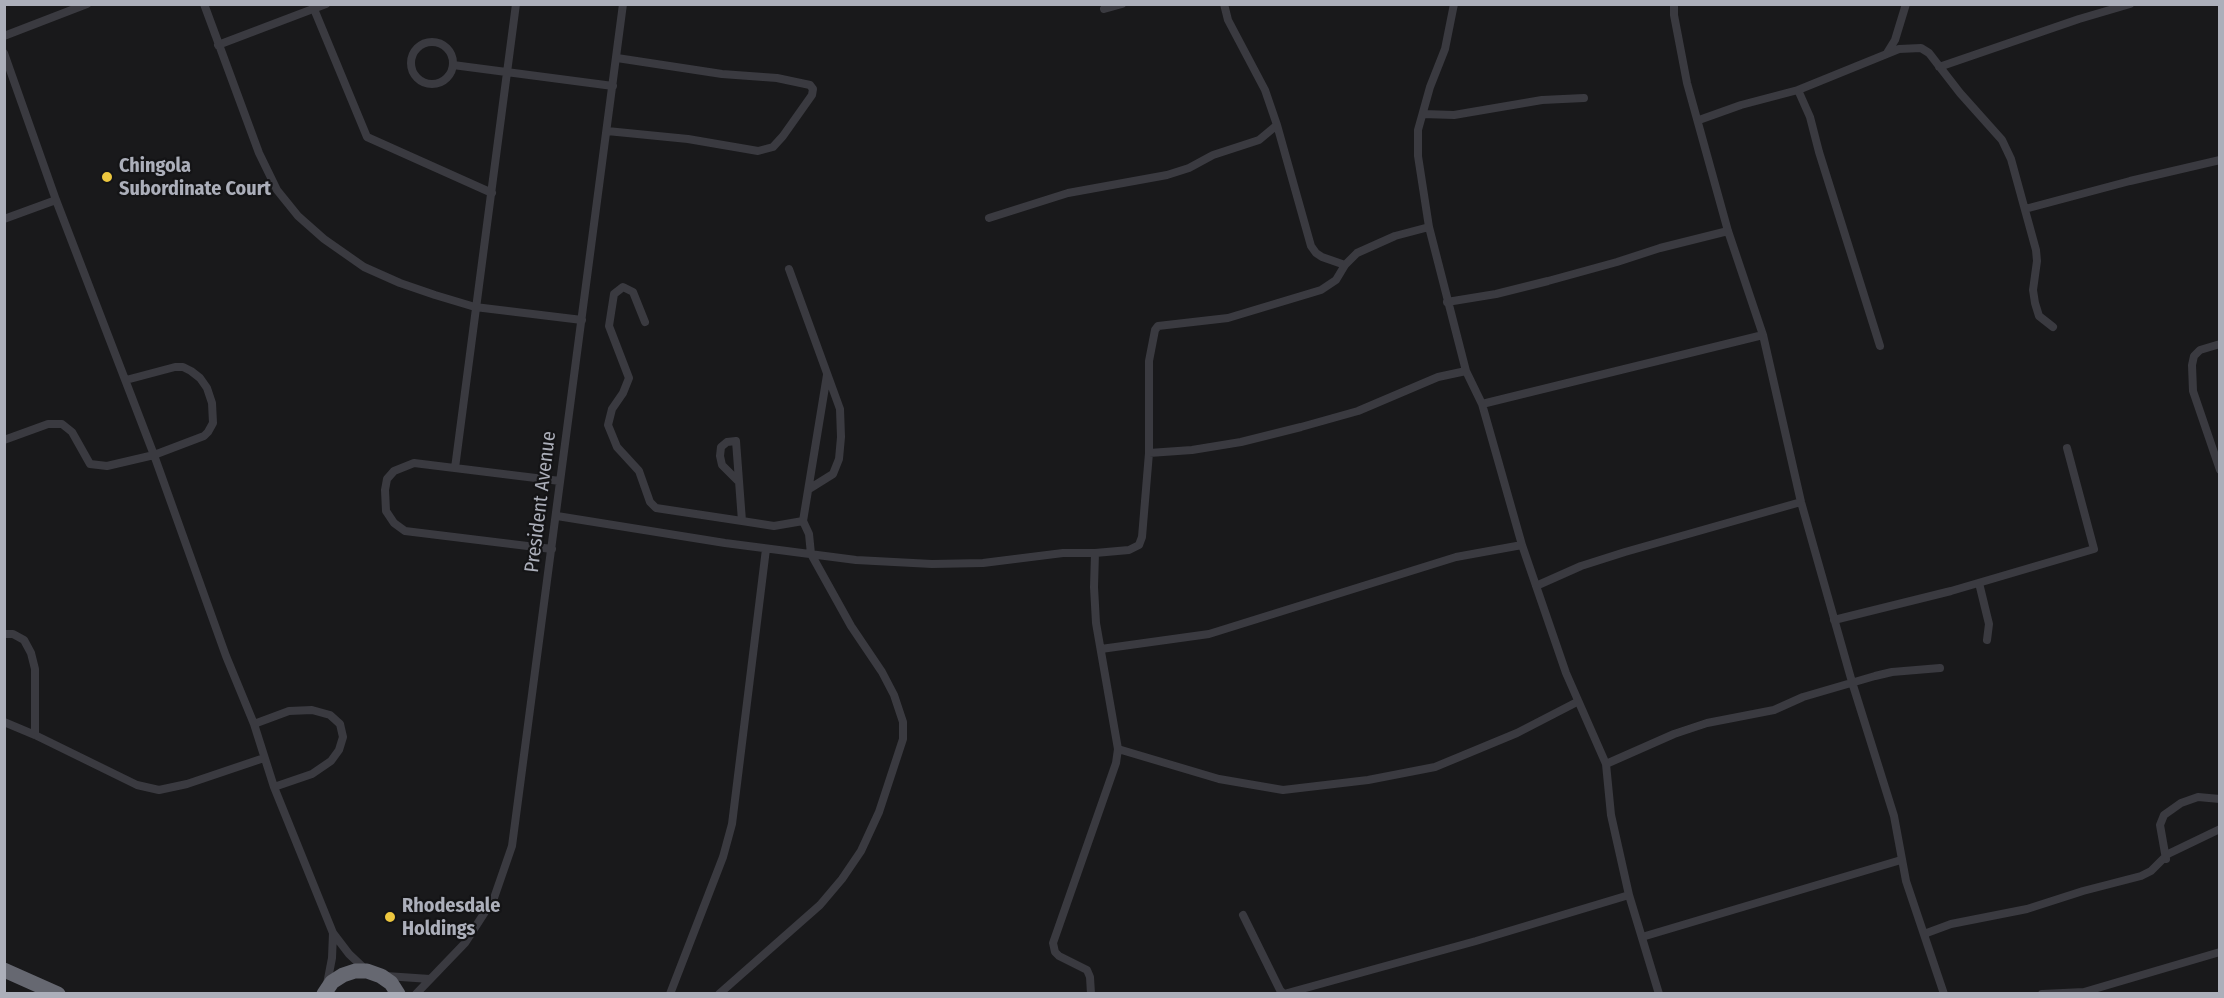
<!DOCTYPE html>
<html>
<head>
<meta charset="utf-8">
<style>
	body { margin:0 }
	#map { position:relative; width:2224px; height:998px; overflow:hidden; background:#19191b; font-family:"Fira Sans Condensed",sans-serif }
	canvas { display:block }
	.frame { position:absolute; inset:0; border:6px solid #acafba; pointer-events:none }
</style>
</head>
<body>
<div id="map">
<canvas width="2224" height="998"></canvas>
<div class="frame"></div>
</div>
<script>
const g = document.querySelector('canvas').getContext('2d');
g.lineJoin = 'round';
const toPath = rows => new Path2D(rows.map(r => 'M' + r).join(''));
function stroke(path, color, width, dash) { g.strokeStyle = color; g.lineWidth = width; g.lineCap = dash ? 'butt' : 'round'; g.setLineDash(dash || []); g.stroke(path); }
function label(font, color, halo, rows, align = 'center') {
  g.font = font + ' "Fira Sans Condensed",sans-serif'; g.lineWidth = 4.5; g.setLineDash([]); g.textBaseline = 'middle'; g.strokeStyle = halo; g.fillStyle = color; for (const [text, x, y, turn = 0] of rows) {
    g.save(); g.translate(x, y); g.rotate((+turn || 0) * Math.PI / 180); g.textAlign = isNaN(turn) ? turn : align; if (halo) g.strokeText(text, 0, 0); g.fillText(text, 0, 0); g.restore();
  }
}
stroke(toPath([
	[204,4,259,153,277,190,298,216,324,239,364,267,400,283,435,295,475,307,582,320],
	[1454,4,1445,49,1430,87,1418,130,1418,156,1429,227,1466,371,1482,404,1522,545,1566,673,1606,764,1611,815,1629,895,1659,994],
	[1674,4,1674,15,1687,83,1728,231,1763,335,1801,502,1852,682,1894,816,1906,881,1944,994],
	[314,9,367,137,492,193],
	[1104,9,1122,4],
	[4,36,87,4],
	'411 63a21 21 0 1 1 42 0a21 21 0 1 1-42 0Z',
	[218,45,326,4],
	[4,53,56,200,154,455,226,656,254,724,274,787,333,933,349,954,366,970],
	[1887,53,1895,40,1906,4],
	[453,65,613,86],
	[1939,67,2079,19,2130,4],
	[1798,90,1899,49,1921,48,1929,53,1960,93,2002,140,2011,159,2036,250,2037,261,2033,290,2035,303,2039,316,2053,327],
	[1423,114,1454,115,1542,100,1584,98],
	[1699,120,1741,105,1798,90,1810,117,1819,152,1880,346],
	[1277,125,1311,246,1316,253,1322,257,1345,265],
	[607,131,688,139,758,151,773,147,783,136,812,95,813,89,810,85,777,78,722,74,617,58],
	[2025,209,2130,181,2220,160],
	[989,218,1068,193,1167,175,1189,168,1213,155,1259,140,1277,125,1265,90,1228,20,1224,4],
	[4,219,56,200],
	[789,269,840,409,841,437,839,459,833,474,809,489],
	[1447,302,1496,294,1548,281,1617,262,1660,248,1728,231],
	[645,322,633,292,623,287,614,294,609,326,629,378,623,393,612,409,608,425,617,447,639,471,650,502,656,508,742,521],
	[2220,344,2200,350,2194,356,2192,365,2193,391,2220,470],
	[1482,404,1763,335],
	[4,440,48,424,62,424,72,432,90,464,107,466,154,455,204,436,208,432,213,423,212,403,207,388,200,378,191,371,183,367,175,367,126,380],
	[1149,453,1149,361,1155,330,1158,326,1228,318,1321,290,1336,280,1345,265,1357,253,1395,236,1429,227],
	[455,468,516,4],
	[738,481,722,465,720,456,721,447,727,442,736,441,742,521,774,526,803,521],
	[557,516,725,543,856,560,932,564,983,563,1063,553,1095,553,1129,550,1139,545,1142,537,1149,453,1192,450,1241,442,1301,427,1358,411,1438,377,1466,371],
	[552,549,405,531,394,523,386,511,385,490,387,479,394,471,414,463,560,481],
	[1979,583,1989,624,1987,640],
	[1536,586,1581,566,1625,552,1801,502],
	[1834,620,1951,591,2094,549,2067,448],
	[4,634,13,634,24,640,31,653,35,669,35,735],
	[1101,649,1209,634,1456,557,1522,545],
	[4,722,35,735,137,785,159,790,187,784,264,758],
	[254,724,289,711,312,710,330,715,340,724,343,737,339,750,331,761,312,774,274,787],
	[1118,749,1219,779,1283,790,1368,780,1435,767,1517,733,1577,702],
	[1606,764,1674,734,1707,723,1774,710,1803,697,1875,676,1892,672,1940,668],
	[2166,859,2160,825,2164,815,2181,803,2198,797,2220,799],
	[1243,915,1280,990,1284,994],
	[1924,934,1951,924,2027,909,2083,891,2141,876,2151,871,2168,854,2220,829],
	[1642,937,1901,860],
	[386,976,430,979],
	[327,984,332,958,333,933],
	[416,994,465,943,494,898,512,846,623,4],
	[670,994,723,857,732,824,766,549],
	[719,994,820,905,842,879,861,851,879,812,903,739,903,722,894,695,882,672,851,626,811,554,809,534,803,521,827,375],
	[1091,994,1090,977,1087,970,1059,956,1055,952,1053,943,1116,763,1118,749,1096,623,1094,587,1095,553],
	[1284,994,1476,941,1629,895],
	[2042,994,2084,992,2220,952]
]), '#3a3a40', 8);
stroke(toPath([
	[4,970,58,994],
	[324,994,332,982,343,975,355,971,367,971,381,976,391,983,398,994]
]), '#666871', 15);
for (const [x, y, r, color] of [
	[107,177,6,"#edc73f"],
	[390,917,6,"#edc73f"]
]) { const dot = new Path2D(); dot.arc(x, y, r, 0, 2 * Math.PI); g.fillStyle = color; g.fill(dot); stroke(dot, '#141416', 2); }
label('bold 20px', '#acafba', '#141416', [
	["Chingola",119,166],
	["Subordinate Court",119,189],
	["Rhodesdale",402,906],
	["Holdings",402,929]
], 'left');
label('20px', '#acafba', '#141416', [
	["President Avenue",541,502,-83]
]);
</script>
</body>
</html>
